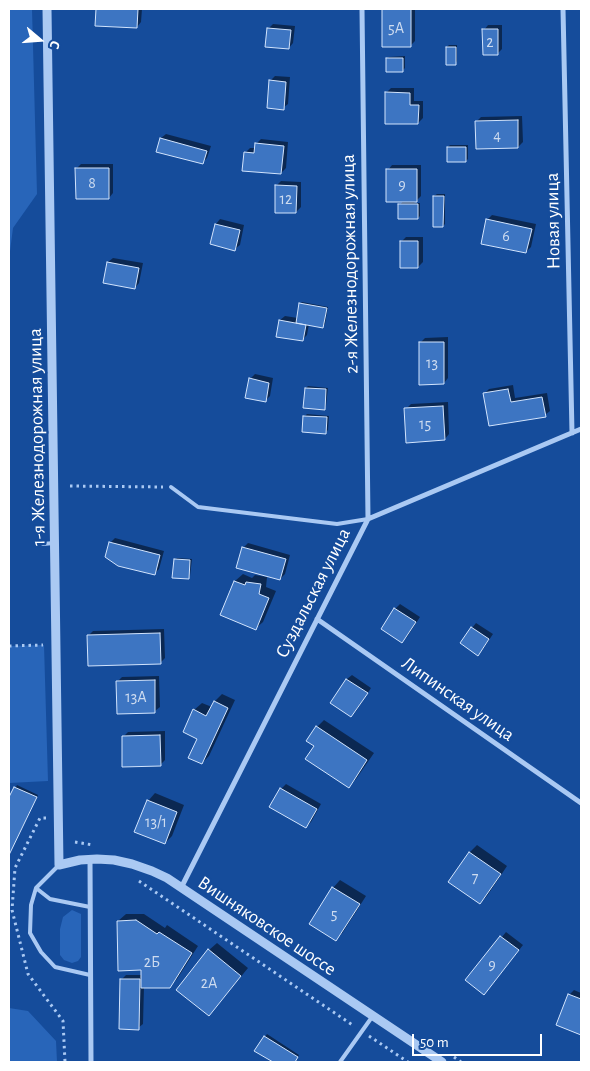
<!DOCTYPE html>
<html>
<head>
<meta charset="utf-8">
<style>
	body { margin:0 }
	#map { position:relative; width:590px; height:1071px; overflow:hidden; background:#154c9b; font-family:"Alegreya Sans",sans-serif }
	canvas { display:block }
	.frame { position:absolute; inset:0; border:10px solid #fff; pointer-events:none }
	.north { position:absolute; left:15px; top:15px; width:50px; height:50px; -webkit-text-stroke:4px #154c9b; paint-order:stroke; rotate:108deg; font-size:14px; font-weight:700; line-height:20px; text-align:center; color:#fff }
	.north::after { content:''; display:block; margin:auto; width:18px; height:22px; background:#fff; clip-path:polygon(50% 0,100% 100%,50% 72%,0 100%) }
	.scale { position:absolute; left:412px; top:1034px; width:130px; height:22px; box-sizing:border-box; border:2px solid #fff; border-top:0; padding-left:6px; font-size:15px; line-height:18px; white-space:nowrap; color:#fff; -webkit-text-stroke:4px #154c9b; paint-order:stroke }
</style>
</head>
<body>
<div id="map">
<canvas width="590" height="1071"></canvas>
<div class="frame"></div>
<div class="north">С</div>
<div class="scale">50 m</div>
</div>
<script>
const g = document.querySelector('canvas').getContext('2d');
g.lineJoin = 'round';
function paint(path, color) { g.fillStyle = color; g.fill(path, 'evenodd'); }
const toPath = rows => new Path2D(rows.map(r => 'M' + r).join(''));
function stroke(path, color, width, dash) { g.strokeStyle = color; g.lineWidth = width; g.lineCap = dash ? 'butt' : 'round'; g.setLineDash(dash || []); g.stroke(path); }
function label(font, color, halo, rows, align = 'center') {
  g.font = font + ' "Alegreya Sans",sans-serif'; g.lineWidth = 4.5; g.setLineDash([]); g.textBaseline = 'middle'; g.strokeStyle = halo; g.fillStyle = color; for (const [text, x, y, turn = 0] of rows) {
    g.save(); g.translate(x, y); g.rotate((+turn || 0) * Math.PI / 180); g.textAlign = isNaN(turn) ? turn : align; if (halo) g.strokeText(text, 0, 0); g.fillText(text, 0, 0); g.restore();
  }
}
paint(toPath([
	[9,9,32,9,37,194,13,228,9,259],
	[44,645,48,781,9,783,9,646],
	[72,910,81,914,81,957,78,961,72,963,64,960,60,955,60,929,63,917],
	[9,1008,28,1011,56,1041,57,1062,9,1062]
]), '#2865b9');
paint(toPath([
	[97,9,142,9,141,22,137,27,96,25],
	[383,9,415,9,415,41,410,46],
	[273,24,295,26,293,43,289,48,268,29],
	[488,25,502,25,502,49,497,54,484,30],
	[449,45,457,45,457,61,455,64,447,47],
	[405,56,405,68,403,70,387,59,389,57],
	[275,76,290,77,288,104,283,108,270,81],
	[391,88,414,88,414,101,423,101,423,118,418,123,386,93],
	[522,116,523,142,518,147,476,122,481,117],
	[166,134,211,146,207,158,202,163,161,138],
	[261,139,288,142,286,168,281,173,245,153,250,148,255,148,256,144],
	[450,145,468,145,468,159,466,161,448,147],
	[81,164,113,164,113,193,109,198,76,169],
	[392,165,421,165,421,196,414,203,420,203,420,216,418,218,400,205,404,200,388,170],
	[281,181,301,182,301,207,296,212,276,186],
	[437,194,445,194,445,224,443,226,434,196],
	[492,215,536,224,531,247,526,252,487,220],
	[220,219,244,225,240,245,235,249,211,244,216,224],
	[406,237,423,237,423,262,418,267,401,242],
	[113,258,143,263,139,283,135,288,108,262],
	[302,302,328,307,325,324,323,326,309,324,307,335,302,340,280,320,285,316,298,318,300,304],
	[448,337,448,378,444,383,421,342,425,338],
	[255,374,273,378,270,396,265,401,250,379],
	[513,385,515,398,547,393,550,411,545,415,485,393,489,389],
	[308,386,328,388,326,406,324,409,306,388],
	[448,402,449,434,445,439,406,409,411,404],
	[307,414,329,416,328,430,326,432,305,416],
	[115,538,164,551,159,569,154,574,106,557,111,542],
	[248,543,290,555,285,574,280,579,243,548],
	[177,558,192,559,190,576,188,578,175,560],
	[243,574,252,578,255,575,267,577,266,587,276,591,263,622,255,629,235,581],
	[400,604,420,617,407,637,402,641,395,609],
	[476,623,493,634,483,649,478,654,472,628],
	[164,629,165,658,160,663,89,635,93,631],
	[352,675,371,688,356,711,351,715,332,702,347,679],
	[159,676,160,707,155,711,118,681,122,677],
	[222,694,235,700,209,756,202,763,194,710,202,703,212,707,215,701],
	[324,720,374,753,356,779,349,786,316,746,308,741,317,727],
	[165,731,165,760,160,765,123,737,128,732],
	[286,784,321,804,311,822,306,827,281,789],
	[17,785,38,795,9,855,9,800],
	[155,793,184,805,172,836,165,843,148,801],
	[477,845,507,866,487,896,480,903,450,882,470,852],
	[340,880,366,896,343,932,336,940,333,888],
	[126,914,144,914,165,928,167,925,198,946,177,979,169,986,144,987,143,1024,138,1028,121,980,126,975,142,975,142,969,118,921],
	[506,932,523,945,489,988,467,980],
	[217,943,248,968,216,1007,209,1014,178,989,209,950],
	[574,990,581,993,581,1033,558,1025,569,995],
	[267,1034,299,1055,295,1062,275,1062,256,1050]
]), '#0007');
const building = toPath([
	[96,9,138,9,137,28,95,26,96,9],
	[382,9,411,9,411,47,382,47,382,9],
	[267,28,291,30,289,49,265,47,267,28],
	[482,29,498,29,498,55,483,55,482,29],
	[446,47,456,47,456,65,446,65,446,47],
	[386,58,403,58,403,72,386,72,386,58],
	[269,80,286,82,284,110,267,108,269,80],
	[385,92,410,93,410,105,419,105,418,124,385,124,385,92],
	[518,120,518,148,476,149,475,121,518,120],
	[160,138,207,151,203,164,156,152,160,138],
	[255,143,284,146,281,174,242,171,244,152,254,153,255,143],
	[447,147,466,147,466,162,447,162,447,147],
	[75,168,109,168,109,199,76,199,75,168],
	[386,169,417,169,417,202,386,202,386,169],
	[275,185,297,186,296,213,275,213,275,185],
	[433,196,444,196,443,227,433,227,433,196],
	[398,204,418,204,418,219,398,219,398,204],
	[486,219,532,229,526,253,481,244,486,219],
	[215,224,240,230,235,251,210,244,215,224],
	[400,241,418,241,418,268,400,268,400,241],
	[107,262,139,268,135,289,103,283,107,262],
	[299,303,327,308,323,328,296,323,299,303],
	[279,320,306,325,303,341,276,337,279,320],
	[419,342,444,342,444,384,419,385,419,342],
	[249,378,269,383,266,402,245,398,249,378],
	[305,388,326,389,325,410,303,408,305,388],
	[508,389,511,402,542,397,546,417,489,426,483,393,508,389],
	[443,406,445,440,406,443,404,408,443,406],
	[303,416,327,417,326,434,302,432,303,416],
	[109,542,160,555,155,575,118,566,105,557,109,542],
	[242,547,286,559,280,580,236,568,242,547],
	[174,559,190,560,189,579,172,578,174,559],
	[234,581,245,585,246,582,261,584,259,594,269,598,256,630,220,615,234,581],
	[394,608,416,622,402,643,381,629,394,608],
	[471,627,489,639,478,656,460,643,471,627],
	[160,633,161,664,88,666,87,635,160,633],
	[346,679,368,693,351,717,330,703,346,679],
	[155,680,155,713,117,714,116,681,155,680],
	[214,701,228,708,202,764,188,758,197,739,183,732,193,709,206,716,214,701],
	[316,726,367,760,349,788,305,759,314,746,306,741,316,726],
	[160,735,161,766,122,767,122,736,160,735],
	[14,787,37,797,9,855,9,797,14,787],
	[280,788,317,809,306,828,269,807,280,788],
	[147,800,177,812,165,844,134,832,147,800],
	[469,852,501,874,480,904,448,882,469,852],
	[332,887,360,904,336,941,309,924,332,887],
	[136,920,157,934,159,932,192,953,170,988,141,988,141,970,118,971,117,921,136,920],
	[500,936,519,950,484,995,465,980,500,936],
	[208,949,241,976,209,1016,176,990,208,949],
	[120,979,140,979,139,1030,119,1029,120,979],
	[568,994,581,999,581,1035,556,1025,568,994],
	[264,1036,298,1057,295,1062,273,1062,254,1051,264,1036]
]);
paint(building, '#3d75c2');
stroke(building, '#d2e4fd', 1);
stroke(toPath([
	[70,486,163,487],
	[9,646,43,645],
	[46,818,40,818,15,868,12,910,28,974,63,1021,65,1062],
	[75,842,93,845],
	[139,881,354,1026],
	[369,1036,408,1062],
	[454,1057,461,1062]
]), '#aac9f3', 3, [2.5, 4]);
stroke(toPath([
	[171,487,198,507,337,524,368,519],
	[43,544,54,543],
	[59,865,36,888,31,905,30,933,41,952,55,967,90,975],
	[36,888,50,899,90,907],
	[340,1062,372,1017]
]), '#aac9f3', 4);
stroke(toPath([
	[362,9,368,519],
	[563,9,572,433],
	[317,619,581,803],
	[90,859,91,1062],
	[181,888,368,519,581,429]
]), '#aac9f3', 5);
stroke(toPath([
	[47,9,59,865,80,860,97,859,114,860,132,864,152,871,167,878,442,1062]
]), '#aac9f3', 9);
label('16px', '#cedcf0', null, [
	["5А",396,28],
	["2",490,42],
	["4",497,135],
	["8",92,183],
	["9",402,185],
	["12",286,199],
	["6",506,236],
	["13",432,363],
	["15",425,424],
	["13А",136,697],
	["13/1",156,822],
	["7",475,878],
	["5",334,914],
	["2Б",152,962],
	["9",492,965],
	["2А",209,983]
]);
label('19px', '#fff', '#154c9b', [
	["Новая улица",553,221,-91],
	["2-я Железнодорожная улица",350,264,-91],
	["1-я Железнодорожная улица",37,437,-91],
	["Суздальская улица",313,593,-63],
	["Липинская улица",458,699,35],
	["Вишняковское шоссе",267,926,34]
]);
</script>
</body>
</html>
